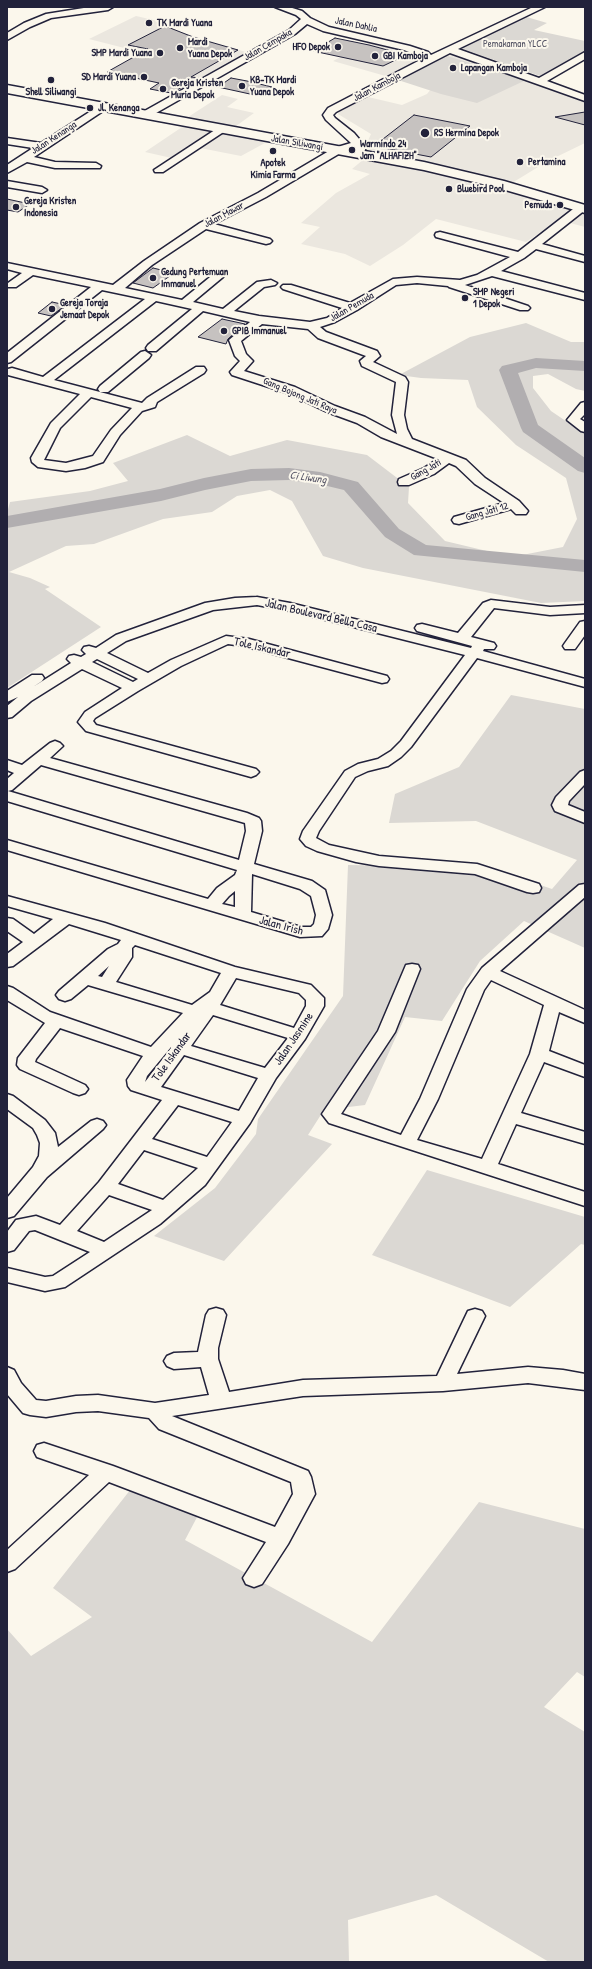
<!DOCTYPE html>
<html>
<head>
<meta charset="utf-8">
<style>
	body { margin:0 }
	#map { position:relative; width:592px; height:1969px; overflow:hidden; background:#fbf7ec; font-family:"Patrick Hand",sans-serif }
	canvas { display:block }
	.frame { position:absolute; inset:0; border:8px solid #22223b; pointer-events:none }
</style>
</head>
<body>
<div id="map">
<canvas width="592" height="1969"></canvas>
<div class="frame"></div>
</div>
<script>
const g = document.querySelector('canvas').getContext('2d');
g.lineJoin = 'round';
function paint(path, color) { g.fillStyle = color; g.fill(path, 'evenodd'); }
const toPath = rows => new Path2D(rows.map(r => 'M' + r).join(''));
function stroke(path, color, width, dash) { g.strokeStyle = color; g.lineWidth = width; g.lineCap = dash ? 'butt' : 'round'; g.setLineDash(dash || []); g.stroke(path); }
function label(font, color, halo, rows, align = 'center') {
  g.font = font + ' "Patrick Hand",sans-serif'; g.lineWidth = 4; g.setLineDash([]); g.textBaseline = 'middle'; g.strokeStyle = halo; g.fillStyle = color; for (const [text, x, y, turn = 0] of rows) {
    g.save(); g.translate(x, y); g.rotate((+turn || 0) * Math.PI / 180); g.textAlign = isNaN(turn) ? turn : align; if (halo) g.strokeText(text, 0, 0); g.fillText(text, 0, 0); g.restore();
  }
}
paint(toPath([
	[136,16,171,24,173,29,184,33,252,54,187,90,107,72,144,53,89,39],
	[375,39,444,56,457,47,585,93,585,143,548,161,507,186,585,206,585,227,559,220,526,242,436,219,403,245,370,266,345,254,301,244,320,227,301,223,336,193,370,174,352,169,370,154,358,152,366,145,371,134,338,114,341,108,364,96,402,105,427,94,431,89,333,61],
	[222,95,238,99,227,107,254,113,232,129,276,137,241,156,195,147,176,159,145,152,188,123,182,121]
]), '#ebe7df');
paint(toPath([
	[520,15,547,23,534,30,585,41,585,57,540,76,457,47],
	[444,55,526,80,477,103,441,94,398,80],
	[526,323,571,342,585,342,585,391,576,389,548,374,533,376,533,388,551,411,585,434,585,601,541,603,363,568,323,556,292,501,270,490,237,496,212,512,163,519,94,544,66,546,9,572,30,578,50,587,45,589,101,627,7,688,7,513,10,502,90,491,128,481,113,463,187,435,230,456,287,440,367,455,409,487,408,503,445,541,512,557,563,547,577,519,566,478,516,445,477,407,468,380,421,378,399,375,470,337],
	[511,695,585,709,585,948,524,921,480,961,442,1021,405,1017,365,1105,324,1110,308,1135,332,1144,224,1261,154,1236,215,1188,256,1134,258,1119,343,996,348,865,488,867,552,889,577,860,476,821,389,823,395,794,459,767],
	[427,1170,585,1217,585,1245,581,1244,510,1307,372,1255],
	[138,1480,205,1502,185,1540,372,1642,479,1502,585,1529,585,1677,577,1672,544,1707,585,1732,585,1962,549,1962,436,1895,348,1920,349,1962,7,1962,7,1629,31,1656,92,1617,53,1588]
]), '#dbd8d3');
paint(toPath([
	[536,358,585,361,585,371,536,368,518,373,538,425,585,458,585,473,578,471,523,432,521,428,499,370,502,366,536,358],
	[289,468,320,472,358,482,399,529,426,545,585,560,585,572,414,555,385,537,344,490,319,484,289,480,251,481,205,490,161,501,7,528,7,516,160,489,204,478,251,469,289,468]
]), '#b1aeb0');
const building = toPath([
	[165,26,193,37,238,50,191,77,200,78,171,93,150,89,159,83,107,72,148,49,128,45,165,26],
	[335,38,369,45,406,55,383,66,313,51,335,38],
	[231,78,247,81,272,87,259,96,218,87,231,78],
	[585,112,585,125,555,117,585,112],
	[414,115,470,126,431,157,374,146,414,115],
	[7,199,30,204,18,212,7,210,7,199],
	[153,268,174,273,153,288,133,283,153,268],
	[52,302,66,305,51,316,38,313,52,302],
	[222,319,245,324,228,339,226,344,198,337,222,319]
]);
paint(building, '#c6c2c0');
stroke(building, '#22223b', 1);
const minor = toPath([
	[90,7,113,7,108,10,51,18,30,27,7,40,7,33,24,23,46,14,90,7],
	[275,7,289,7,302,11,310,18,329,27,410,46,428,52,431,55,533,7,545,7,458,49,539,78,585,52,585,59,547,81,585,95,585,101,450,53,336,112,333,115,335,118,354,133,365,146,365,150,360,155,356,156,351,153,355,148,342,152,266,197,214,224,270,239,272,241,270,243,266,244,206,229,152,265,125,288,182,300,215,273,219,272,225,275,223,277,193,302,223,309,257,282,271,280,277,283,275,285,264,287,234,311,259,316,310,322,327,318,342,308,283,289,281,287,283,285,291,285,350,303,393,279,417,277,460,280,477,275,510,257,436,237,435,235,436,233,440,232,518,252,577,206,585,206,585,210,542,244,585,256,585,262,536,249,524,258,501,271,585,293,585,300,492,276,465,285,528,306,530,308,528,310,520,310,449,287,448,286,417,283,396,285,357,310,335,322,320,327,326,332,377,351,380,356,373,362,405,377,408,382,404,415,407,429,412,439,466,460,485,478,519,501,528,511,526,514,516,514,511,509,459,524,454,523,452,520,454,517,504,503,475,484,456,466,449,463,434,474,409,485,399,485,398,482,399,479,424,468,438,459,381,437,357,423,327,412,287,393,232,375,230,372,240,361,235,356,229,340,250,322,203,311,156,351,148,351,146,348,148,345,192,309,156,301,54,380,142,403,147,398,196,367,204,367,206,370,204,373,157,402,155,407,142,411,120,435,103,462,85,468,66,471,38,467,32,462,31,458,51,423,80,394,8,375,8,369,12,368,43,377,145,299,102,290,11,362,7,363,7,353,91,287,33,275,16,287,8,287,8,283,22,273,7,269,7,263,113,285,144,261,200,223,258,193,334,148,351,143,326,120,323,115,328,108,424,58,404,50,323,31,307,24,295,34,149,117,141,117,140,115,141,113,289,30,301,19,296,15,275,7],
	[262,324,308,329,318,338,366,356,360,361,362,366,396,382,392,415,397,434,365,417,335,406,295,387,244,371,253,361,246,354,241,341,262,324],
	[91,397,132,408,111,430,93,456,66,463,44,460,60,428,91,397],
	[102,104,107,107,106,109,34,157,55,162,96,163,101,166,100,168,55,168,27,162,7,173,7,165,33,148,7,144,7,138,41,143,102,104],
	[221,126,225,127,226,129,225,131,163,172,155,172,154,170,221,126],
	[7,181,42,187,47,190,42,193,7,187,7,181],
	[145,351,151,355,149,358,108,392,100,392,98,389,100,386,141,352,145,351],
	[585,402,585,414,580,419,585,422,585,432,581,431,567,420,581,403,585,402],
	[257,597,290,603,471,648,472,646,417,631,415,628,417,625,422,624,458,633,483,603,491,600,550,607,585,605,585,613,550,615,494,608,471,637,494,643,496,646,494,649,484,649,483,651,585,679,585,687,477,658,411,747,401,757,388,766,368,771,355,777,319,831,316,838,329,845,379,856,477,864,539,884,541,888,539,892,533,893,527,892,475,874,379,866,356,862,317,851,306,846,300,839,303,831,345,771,358,764,378,759,391,751,401,741,465,655,290,611,257,605,213,610,126,641,107,653,148,673,171,660,226,636,249,639,387,676,389,679,387,682,382,683,243,646,228,644,181,666,138,691,95,718,93,721,96,725,256,769,259,772,256,775,251,777,86,731,78,722,85,712,122,688,82,669,31,701,12,717,7,718,7,706,18,697,7,702,7,691,32,675,42,675,44,678,42,681,33,687,71,663,67,659,69,656,74,655,81,657,86,654,82,650,84,647,89,646,96,648,116,635,205,603,235,598,257,597],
	[97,659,138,679,133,682,92,662,97,659],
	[585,621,585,635,575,649,565,649,563,646,565,643,580,622,585,621],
	[55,741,60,743,63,746,50,758,247,813,259,818,261,821,262,831,254,864,312,881,325,890,332,915,328,929,322,936,300,937,7,850,7,840,208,899,217,888,235,875,237,870,7,801,7,779,14,773,7,770,7,760,22,765,50,743,55,741],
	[41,765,245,823,246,831,239,860,8,791,12,790,41,765],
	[252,874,300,889,311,896,316,915,314,924,311,927,301,927,251,912,252,874],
	[235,891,235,907,222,904,229,896,235,891],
	[585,770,585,784,569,801,568,805,585,812,585,823,555,811,552,805,556,797,580,772,585,770],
	[585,884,585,897,500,971,585,1010,585,1023,559,1012,549,1051,585,1065,585,1077,544,1062,521,1113,585,1132,585,1144,516,1124,498,1164,585,1192,585,1206,329,1123,322,1114,378,1031,406,965,412,964,418,965,420,969,395,1032,341,1114,401,1135,420,1099,467,989,482,968,579,885,585,884],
	[491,980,544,1005,530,1054,482,1159,417,1140,438,1099,484,990,491,980],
	[7,896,105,923,235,967,311,985,324,998,324,1006,305,1039,276,1078,250,1123,205,1185,160,1224,65,1287,45,1291,7,1282,7,1268,45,1277,53,1276,90,1252,35,1230,29,1231,14,1250,7,1252,7,1232,16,1220,36,1216,60,1225,99,1182,162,1100,131,1090,128,1086,127,1080,143,1056,60,1028,36,1059,35,1062,85,1085,88,1089,85,1093,79,1095,73,1093,20,1069,17,1065,18,1058,45,1023,7,1000,7,986,13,988,50,1012,151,1047,183,1013,88,985,71,999,65,1001,59,999,56,995,59,991,108,949,118,944,121,940,69,924,13,966,7,967,7,954,23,942,7,931,7,918,13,919,34,934,53,919,7,906,7,896],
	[135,945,221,973,210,992,192,1005,116,982,132,957,132,948,135,945],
	[109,966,102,977,98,976,109,966],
	[236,978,299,993,306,1000,306,1006,294,1028,220,1005,236,978],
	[213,1015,288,1038,265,1068,191,1046,213,1015],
	[171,1047,171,1048,145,1082,147,1076,171,1047],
	[184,1055,258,1078,239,1111,161,1087,184,1055],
	[178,1105,232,1122,207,1157,152,1139,178,1105],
	[144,1150,198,1168,163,1200,118,1184,144,1150],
	[109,1195,152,1210,104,1242,77,1231,109,1195],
	[7,1094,13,1096,45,1120,55,1133,58,1147,91,1121,97,1119,103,1121,106,1125,103,1129,47,1177,14,1216,7,1218,7,1198,33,1167,39,1156,40,1143,37,1135,33,1128,7,1109,7,1094],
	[216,1308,223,1310,226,1315,218,1348,218,1359,229,1392,303,1380,437,1376,468,1311,475,1309,482,1311,485,1316,457,1374,528,1367,563,1370,585,1374,585,1390,528,1383,443,1391,303,1396,172,1416,308,1471,311,1477,315,1494,288,1544,262,1584,254,1587,246,1584,243,1578,266,1542,109,1482,15,1569,7,1572,7,1550,89,1475,37,1457,34,1451,37,1445,44,1443,113,1466,275,1527,293,1494,291,1482,159,1429,149,1418,98,1411,76,1412,46,1417,30,1415,23,1413,7,1394,7,1367,14,1370,21,1383,36,1400,46,1401,76,1396,98,1395,155,1403,209,1395,201,1367,174,1369,167,1366,164,1361,167,1356,174,1353,198,1352,206,1315,209,1310,216,1308]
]);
const secondary = toPath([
	[7,85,424,162,504,181,585,205,585,213,495,187,424,170,7,93,7,85]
]);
stroke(minor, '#22223b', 3);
stroke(secondary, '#22223b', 3);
paint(minor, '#fbf7ec');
paint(secondary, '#fbf7ec');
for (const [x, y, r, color] of [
	[149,23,4,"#22223b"],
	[338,47,4,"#22223b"],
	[180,48,4,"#22223b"],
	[160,53,4,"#22223b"],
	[375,56,4,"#22223b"],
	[453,68,4,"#22223b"],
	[144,77,4,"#22223b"],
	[51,80,4,"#22223b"],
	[242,86,4,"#22223b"],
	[163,89,4,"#22223b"],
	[90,108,4,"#22223b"],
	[425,133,5,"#22223b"],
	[352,150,4,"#22223b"],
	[273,151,4,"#22223b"],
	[520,162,4,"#22223b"],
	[449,189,4,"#22223b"],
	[560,205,4,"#22223b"],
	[16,207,4,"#22223b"],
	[153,278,4,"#22223b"],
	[465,298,4,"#22223b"],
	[52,309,4,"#22223b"],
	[224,331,4,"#22223b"]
]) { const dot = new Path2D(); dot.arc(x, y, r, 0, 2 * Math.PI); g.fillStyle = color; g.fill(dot); stroke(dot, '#fbf7ec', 1.5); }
label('bold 10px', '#22223b', '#fbf7ec', [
	["TK Mardi Yuana",157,23],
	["Mardi",188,42],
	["Yuana Depok",188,54],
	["HFO Depok",330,47,"right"],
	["SMP Mardi Yuana",152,53,"right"],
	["GBI Kamboja",383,56],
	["Lapangan Kamboja",461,68],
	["SD Mardi Yuana",136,77,"right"],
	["KB-TK Mardi",250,80],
	["Yuana Depok",250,92],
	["Gereja Kristen",171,83],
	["Muria Depok",171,95],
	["Shell Siliwangi",51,92,"center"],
	["Jl. Kenanga",98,108],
	["RS Hermina Depok",434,133],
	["Warmindo 24",360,144],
	["Jam \"ALHAFIZH\"",360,156],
	["Pertamina",528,162],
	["Apotek",273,163,"center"],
	["Kimia Farma",273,175,"center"],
	["Bluebird Pool",457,189],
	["Gereja Kristen",24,201],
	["Indonesia",24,213],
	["Pemuda",552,205,"right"],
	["Gedung Pertemuan",161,272],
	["Immanuel",161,284],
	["SMP Negeri",473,292],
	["1 Depok",473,304],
	["Gereja Toraja",60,303],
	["Jemaat Depok",60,315],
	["GPIB Immanuel",232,331]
], 'left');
label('10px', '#22223b', '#fbf7ec', [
	["Jalan Dahlia",356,25,12],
	["Jalan Cempaka",268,45,-30],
	["Jalan Kamboja",377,87,-28],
	["Jalan Kenanga",54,138,-33],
	["Jalan Siliwangi",297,143,10],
	["Jalan Mawar",224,215,-28],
	["Jalan Pemuda",352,307,-30],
	["Gang Bojong Jati Raya",300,396,23],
	["Gang Jati",426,470,-29],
	["Gang Jati 12",487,512,-16]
]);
label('10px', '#505061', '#fbf7ec', [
	["Pemakaman YLCC",515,44]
]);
label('italic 11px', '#545364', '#fbf7ec', [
	["Ci Liwung",308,478,8]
]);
label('12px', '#22223b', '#fbf7ec', [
	["Jalan Boulevard Bella Casa",321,616,13],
	["Tole Iskandar",262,648,13],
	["Jalan Irish",281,926,15],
	["Jalan Jasmine",294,1039,-56],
	["Tole Iskandar",172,1057,-54]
]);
</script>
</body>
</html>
